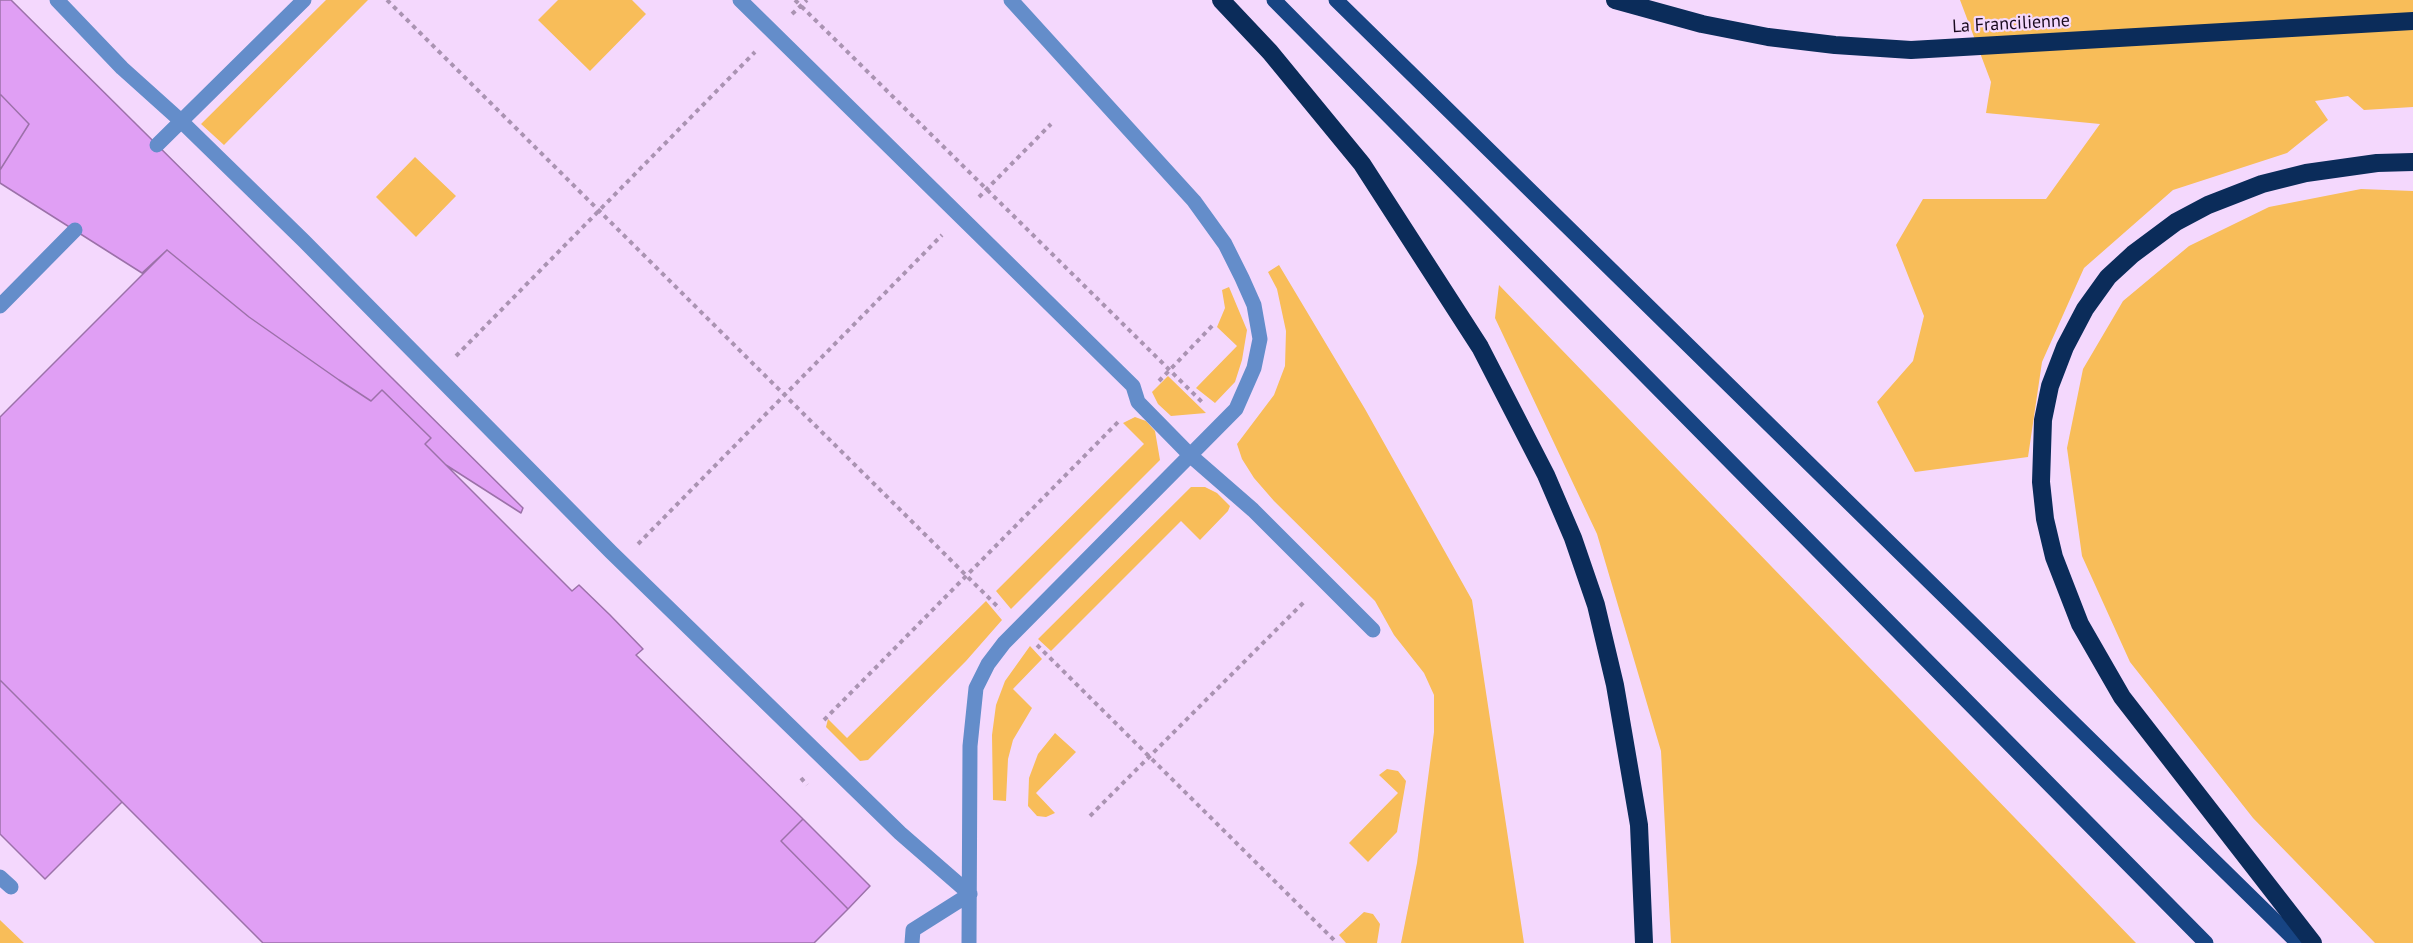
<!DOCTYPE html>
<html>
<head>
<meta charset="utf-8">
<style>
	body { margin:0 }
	canvas { display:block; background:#f4d8fd }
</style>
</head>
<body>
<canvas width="2413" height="943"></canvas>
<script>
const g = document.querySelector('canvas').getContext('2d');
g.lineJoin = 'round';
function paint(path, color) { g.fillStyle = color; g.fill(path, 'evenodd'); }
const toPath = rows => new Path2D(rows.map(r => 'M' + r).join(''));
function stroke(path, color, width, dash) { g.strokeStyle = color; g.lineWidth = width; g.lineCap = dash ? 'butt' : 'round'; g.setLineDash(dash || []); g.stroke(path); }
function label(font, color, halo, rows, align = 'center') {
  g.font = font + ' "PT Sans",sans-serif'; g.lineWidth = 4.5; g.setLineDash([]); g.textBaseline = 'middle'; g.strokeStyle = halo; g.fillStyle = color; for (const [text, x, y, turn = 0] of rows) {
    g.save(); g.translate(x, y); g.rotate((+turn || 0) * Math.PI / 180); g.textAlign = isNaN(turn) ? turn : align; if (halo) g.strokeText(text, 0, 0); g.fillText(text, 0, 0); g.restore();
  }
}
paint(toPath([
	[326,0,368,0,224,145,201,124],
	[558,0,632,0,646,14,590,71,538,20],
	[1960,0,2413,0,2413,107,2364,110,2348,96,2315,101,2328,120,2287,153,2173,190,2084,268,2042,362,2028,457,1915,472,1877,402,1913,361,1924,316,1896,245,1923,199,2046,199,2100,124,1986,113,1991,82],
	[415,157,456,196,416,237,376,197],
	[2361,189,2413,191,2413,943,2375,943,2253,818,2130,662,2082,556,2067,448,2083,369,2123,301,2189,246,2269,207],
	[1279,265,1365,409,1472,600,1524,943,1401,943,1417,863,1434,732,1434,695,1424,673,1394,635,1375,601,1274,501,1254,478,1242,459,1237,444,1274,395,1285,366,1286,331,1277,289,1268,272],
	[1499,285,2136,943,1671,943,1661,751,1597,534,1495,318],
	[1229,287,1247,330,1242,360,1235,382,1215,403,1196,388,1237,346,1217,327,1225,308,1222,290],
	[1168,376,1206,413,1171,416,1158,404,1152,392],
	[1135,417,1146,421,1155,431,1160,460,1011,609,996,591,1144,444,1123,423],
	[1191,487,1205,487,1217,493,1230,506,1228,511,1200,540,1181,521,1051,651,1038,639],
	[986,601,1002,620,966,661,868,760,860,761,826,727,828,719,847,738],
	[1030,646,1042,659,1013,689,1032,708,1013,740,1008,759,1006,801,993,800,992,735,996,705,1005,681],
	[1055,733,1076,752,1036,793,1055,813,1046,817,1037,816,1028,806,1029,778,1038,754],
	[1387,769,1398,771,1406,781,1397,832,1368,862,1349,843,1398,793,1379,775],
	[1364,912,1373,914,1380,924,1377,943,1346,943,1339,935],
	[0,920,1,921,24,943,0,943]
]), '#f8bd59');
const building = toPath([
	[0,0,11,0,523,508,521,513,446,465,425,444,431,438,382,390,371,401,339,380,249,317,167,250,142,273,0,183,0,170,29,124,0,94,0,0],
	[0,94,29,124,0,170,0,94],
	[167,250,249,317,339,380,371,401,382,390,431,438,425,444,572,591,579,585,610,615,643,649,636,655,803,819,781,841,848,909,814,943,263,943,0,680,0,417,167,250],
	[0,680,122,802,45,879,0,834,0,680],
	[803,819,870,886,848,909,781,841,803,819]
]);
paint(building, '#e09ff4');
stroke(building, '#9c71a9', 1.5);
stroke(toPath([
	[387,0,1000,609],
	[795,0,1204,404],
	[792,14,807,0],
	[979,197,1051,124],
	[456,356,755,52],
	[1159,381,1213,325],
	[638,544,942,235],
	[1037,645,1337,943],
	[824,720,1120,420],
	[801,778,807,785],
	[1090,816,1304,602]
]), '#aa93b2', 4, [4.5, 4.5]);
stroke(toPath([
	[57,0,122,68,181,121,304,241,611,552,900,833,970,894],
	[740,0,1133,386,1138,402,1191,456,1253,510,1373,630],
	[157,145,304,0],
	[0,306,75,230],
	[0,877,11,887],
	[912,943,913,930,970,894],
	[969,943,970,746,976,688,988,664,1004,643,1236,409,1254,368,1260,339,1254,305,1242,278,1225,244,1194,201,1011,0]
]), '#648dca', 15);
stroke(toPath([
	[1274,0,2206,943],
	[1336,0,2298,943]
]), '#174483', 15);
stroke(toPath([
	[1221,0,1270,52,1362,164,1480,347,1546,475,1573,538,1596,605,1615,685,1639,825,1644,943],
	[1615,0,1702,24,1768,37,1835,45,1911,50,2413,21],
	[2313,943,2122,697,2080,624,2054,557,2045,519,2041,482,2043,420,2050,386,2065,347,2085,309,2108,277,2133,254,2176,222,2208,205,2262,184,2306,173,2377,163,2413,162]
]), '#0b2c5a', 18);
label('18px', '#1a0a1f', '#f4d8fd', [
	["La Francilienne",2011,24,-3]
]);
</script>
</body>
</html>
